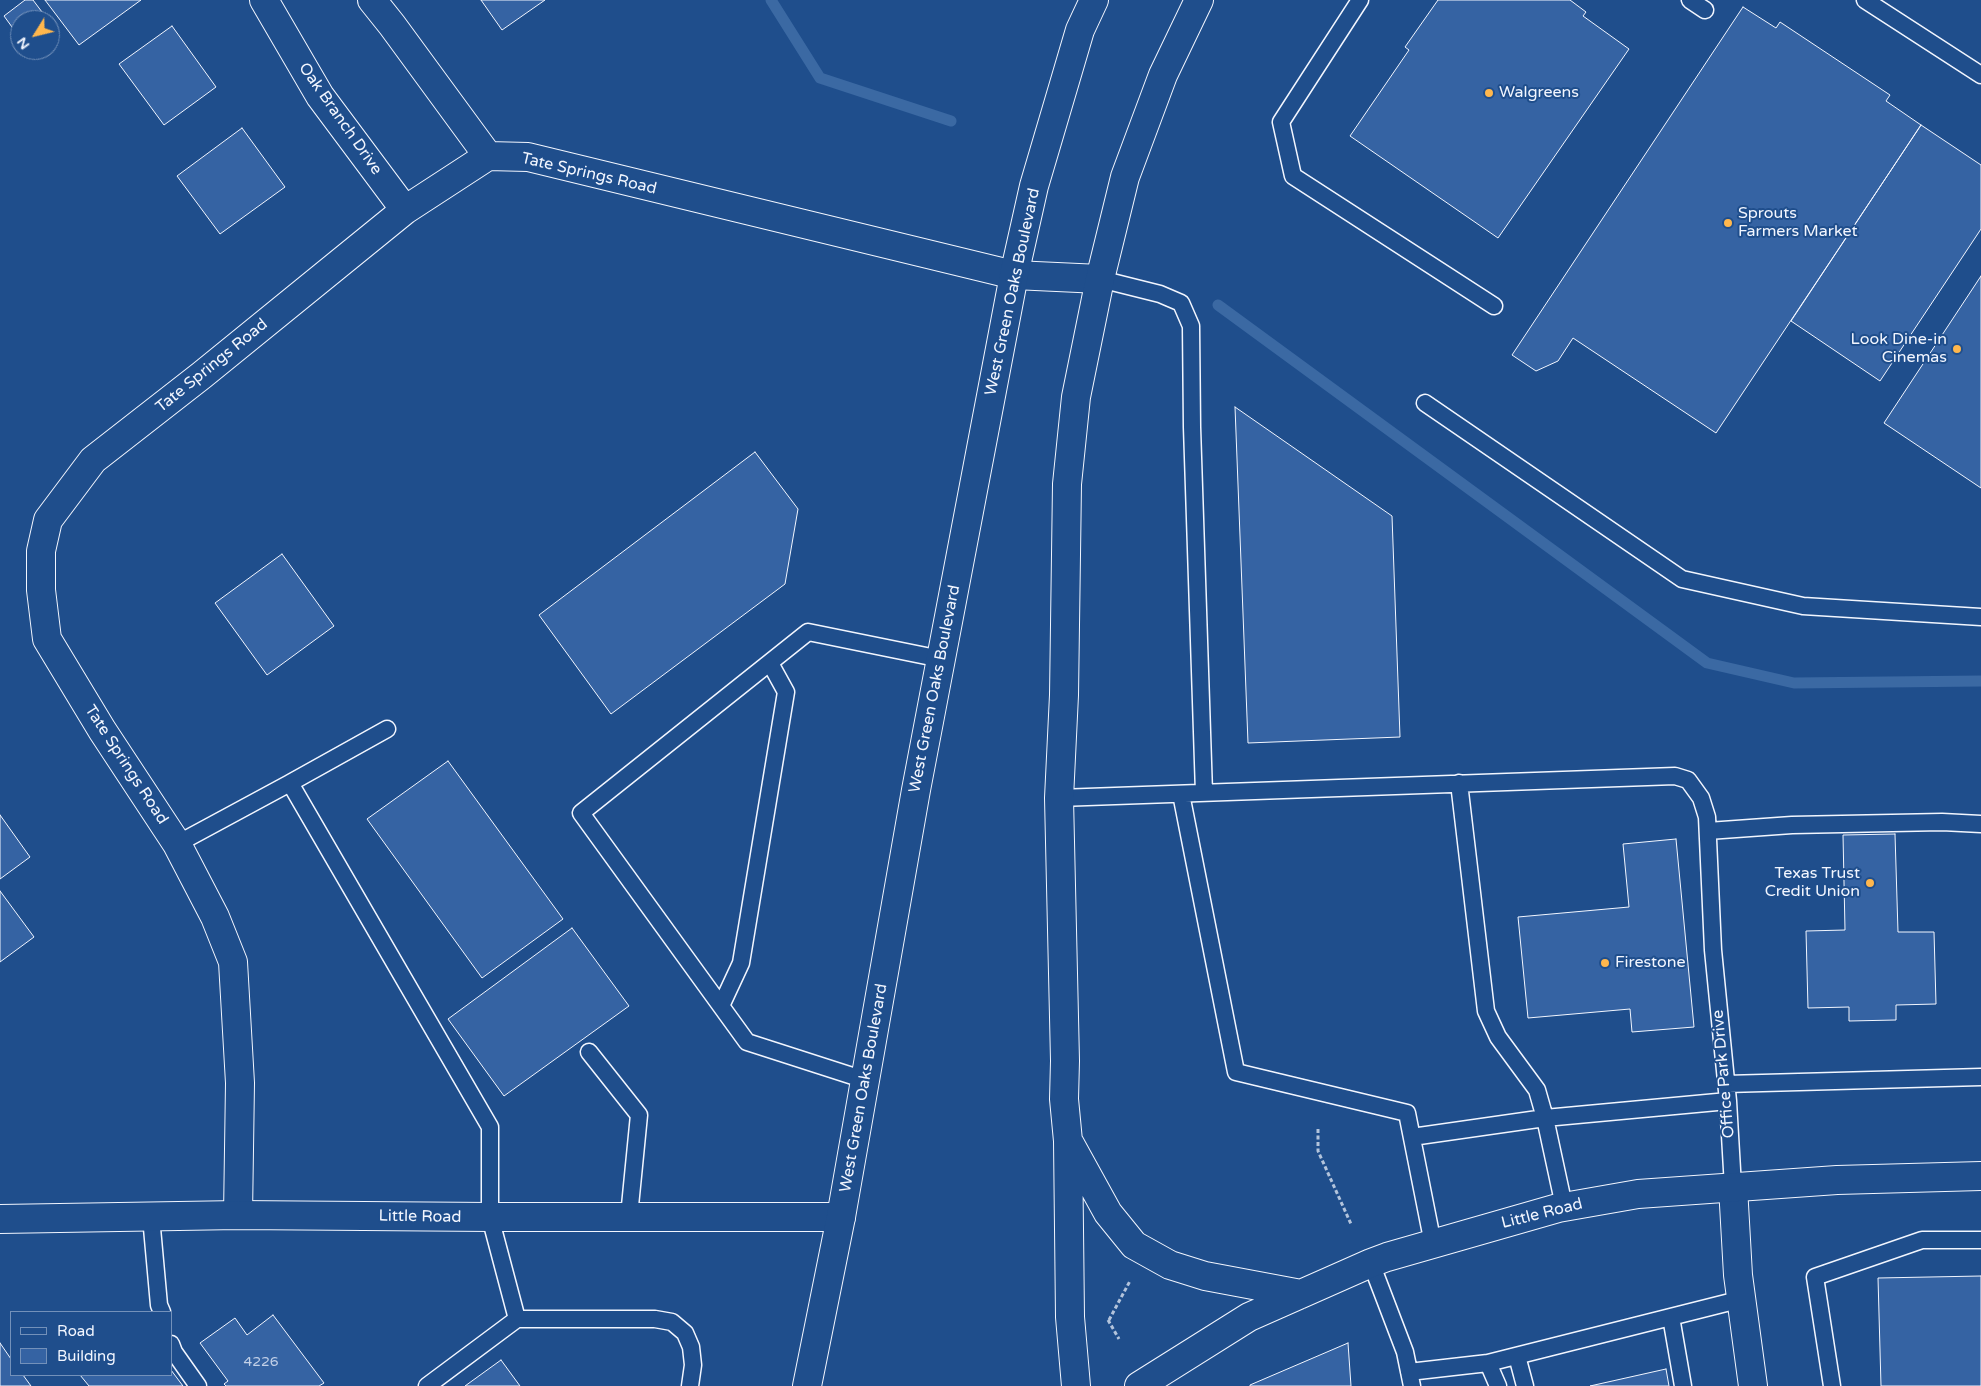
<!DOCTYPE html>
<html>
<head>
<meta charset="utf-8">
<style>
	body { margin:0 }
	#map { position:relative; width:1981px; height:1386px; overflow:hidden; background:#1f4e8c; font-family:"Varela Round",sans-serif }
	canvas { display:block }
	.legend { position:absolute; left:10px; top:1311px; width:162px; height:65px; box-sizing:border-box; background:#1f4e8c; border:1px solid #7391ba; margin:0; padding:6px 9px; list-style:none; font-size:15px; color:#f2f6ff }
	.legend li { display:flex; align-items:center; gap:10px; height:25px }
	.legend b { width:25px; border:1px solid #7391ba }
	.north { position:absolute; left:10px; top:10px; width:50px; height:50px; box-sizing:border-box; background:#1f4e8c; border:1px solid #7391ba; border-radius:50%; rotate:234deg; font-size:14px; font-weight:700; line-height:20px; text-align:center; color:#f2f6ff }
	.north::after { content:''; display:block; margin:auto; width:18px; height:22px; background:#ffb74d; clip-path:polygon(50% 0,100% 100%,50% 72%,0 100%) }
</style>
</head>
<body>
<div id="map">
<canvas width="1981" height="1386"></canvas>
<ul class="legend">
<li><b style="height:6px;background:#1f4e8c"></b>Road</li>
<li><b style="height:14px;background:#3563a3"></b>Building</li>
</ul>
<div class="north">N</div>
</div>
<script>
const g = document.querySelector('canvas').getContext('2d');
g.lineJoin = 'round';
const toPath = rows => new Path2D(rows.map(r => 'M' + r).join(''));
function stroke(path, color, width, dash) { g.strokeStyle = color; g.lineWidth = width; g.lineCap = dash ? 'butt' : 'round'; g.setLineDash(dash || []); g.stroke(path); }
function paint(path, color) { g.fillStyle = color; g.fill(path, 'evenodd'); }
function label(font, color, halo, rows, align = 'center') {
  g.font = font + ' "Varela Round",sans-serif'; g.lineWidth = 4; g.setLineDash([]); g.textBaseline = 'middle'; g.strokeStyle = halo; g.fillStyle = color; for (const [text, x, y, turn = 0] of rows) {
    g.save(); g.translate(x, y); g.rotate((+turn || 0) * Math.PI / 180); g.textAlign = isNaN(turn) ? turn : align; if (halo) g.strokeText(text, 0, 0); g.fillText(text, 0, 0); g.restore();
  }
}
stroke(toPath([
	[771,0,820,78,951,121],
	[1218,305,1707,663,1794,683,1981,681]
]), '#3b69a3', 11);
const building = toPath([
	[25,0,33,0,48,20,20,20,20,38,4,16,25,0],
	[45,0,141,0,79,45,45,0],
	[481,0,545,0,502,30,481,0],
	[1438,0,1570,0,1586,12,1583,16,1629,49,1498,238,1350,136,1409,50,1405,47,1438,0],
	[1743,7,1776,28,1780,22,1890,95,1886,101,1921,125,1716,433,1573,338,1558,361,1536,371,1512,355,1743,7],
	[172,26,216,87,164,125,119,64,172,26],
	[1921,125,1981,165,1981,229,1880,381,1791,321,1921,125],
	[242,128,285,187,220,234,177,176,242,128],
	[1981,276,1981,488,1884,423,1981,276],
	[1235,407,1392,516,1400,737,1248,743,1235,407],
	[755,452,798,509,785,584,611,714,539,615,755,452],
	[282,554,334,626,267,675,215,603,282,554],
	[448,761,563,919,482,978,367,819,448,761],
	[0,815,30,857,0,879,0,815],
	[1895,834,1898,932,1934,932,1936,1004,1896,1005,1896,1020,1849,1021,1849,1007,1808,1008,1806,931,1845,930,1843,835,1895,834],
	[1676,839,1694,1027,1632,1032,1630,1009,1528,1018,1518,917,1629,907,1623,844,1676,839],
	[0,891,34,937,0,962,0,891],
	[572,928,629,1006,504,1096,448,1019,572,928],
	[1981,1276,1981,1386,1881,1386,1878,1278,1981,1276],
	[273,1315,324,1383,319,1386,226,1386,224,1384,228,1381,200,1343,235,1318,247,1335,273,1315],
	[0,1343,11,1359,11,1375,23,1375,31,1386,0,1386,0,1343],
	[1348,1343,1351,1386,1250,1386,1250,1385,1348,1343],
	[501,1360,520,1386,465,1386,501,1360],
	[1666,1369,1669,1386,1590,1386,1666,1369],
	[171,1370,183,1386,89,1386,80,1375,171,1375,171,1370]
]);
paint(building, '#3563a3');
stroke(building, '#f2f6ff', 1);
const service = toPath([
	[1360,0,1281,122,1293,176,1494,306],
	[1690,0,1705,10],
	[1865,0,1981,75],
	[1100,279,1160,294,1181,303,1191,326,1192,427,1204,793],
	[1425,403,1682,579,1803,606,1981,617],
	[290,783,387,729],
	[1459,783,1486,1011,1498,1037,1537,1090,1545,1118,1564,1206],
	[1181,794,1236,1072,1407,1113,1433,1244],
	[1059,798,1675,776,1688,780,1701,798,1707,817,1713,950,1728,1101,1733,1187],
	[1708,831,1792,825,1942,822,1981,824],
	[177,844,290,783,490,1127,490,1217,517,1319,655,1319,672,1322,685,1333,691,1347,693,1365,690,1386],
	[721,1006,741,963,786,692,770,663],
	[589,1052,639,1115,629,1216],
	[865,1080,747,1042,581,813,808,632,941,659],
	[1726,1084,1981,1077],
	[1412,1137,1545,1118,1728,1101],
	[151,1217,159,1305,162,1312],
	[1371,1263,1405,1352,1412,1386],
	[1671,1317,1683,1386],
	[171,1344,174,1352,198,1386],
	[1517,1356,1525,1386],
	[1409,1372,1488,1363],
	[427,1386,517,1319],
	[1498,1386,1488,1363,1742,1299],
	[1832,1386,1815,1277,1922,1240,1981,1240]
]);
const minor = toPath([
	[264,0,320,96,405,210],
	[372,0,392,25,488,156],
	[1733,1187,1738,1275,1753,1386],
	[238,1215,240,1083,233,962,215,917,177,844,102,730,47,639,41,590,41,551,48,520,93,460,202,375,405,210,488,156,528,157,1014,275,1100,279]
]);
const tertiary = toPath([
	[0,1219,238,1215,490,1217,841,1217]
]);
const secondary = toPath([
	[1070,1144,1108,1213,1134,1245,1170,1265,1205,1276,1301,1294],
	[807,1386,841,1217,916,790,1014,275,1034,186,1080,30,1094,0],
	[1076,1386,1070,1317,1068,1141,1064,1099,1065,1061,1059,798,1064,695,1067,484,1076,397,1100,279,1125,177,1163,75,1199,0],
	[1139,1386,1249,1317,1371,1263,1387,1257,1558,1208,1638,1194,1837,1180,1981,1176]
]);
stroke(service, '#f2f6ff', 19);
stroke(minor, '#f2f6ff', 30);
stroke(tertiary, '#f2f6ff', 30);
stroke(secondary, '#f2f6ff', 30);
stroke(toPath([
	[1318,1129,1318,1151,1351,1224],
	[1108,1320,1119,1339],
	[1109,1320,1130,1281]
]), '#b3c4dc', 3, [4, 2.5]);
stroke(service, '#1f4e8c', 16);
stroke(minor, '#1f4e8c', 28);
stroke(tertiary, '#1f4e8c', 28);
stroke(secondary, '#1f4e8c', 28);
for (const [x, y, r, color] of [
	[1489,93,5,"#ffb74d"],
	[1728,223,5,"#ffb74d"],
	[1957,349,5,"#ffb74d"],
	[1870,883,5,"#ffb74d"],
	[1605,963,5,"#ffb74d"]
]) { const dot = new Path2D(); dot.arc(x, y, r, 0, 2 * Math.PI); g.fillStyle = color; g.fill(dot); stroke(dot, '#1f4e8c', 2); }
label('14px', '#c3d1e8', null, [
	["4226",261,1362]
]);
label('16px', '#f2f6ff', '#1f4e8c', [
	["Walgreens",1499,93],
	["Sprouts",1738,214],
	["Farmers Market",1738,232],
	["Look Dine-in",1947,340,"right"],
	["Cinemas",1947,358,"right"],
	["Texas Trust",1860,874,"right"],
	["Credit Union",1860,892,"right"],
	["Firestone",1615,963]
], 'left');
label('16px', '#f2f6ff', '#1f4e8c', [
	["Oak Branch Drive",340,119,55],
	["Tate Springs Road",589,174,13],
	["West Green Oaks Boulevard",1013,292,-78],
	["Tate Springs Road",212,366,-39],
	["West Green Oaks Boulevard",935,689,-79],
	["Tate Springs Road",126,765,57],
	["Office Park Drive",1724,1074,-95],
	["West Green Oaks Boulevard",864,1088,-80],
	["Little Road",1542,1214,-14],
	["Little Road",420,1217,1]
]);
</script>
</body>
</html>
